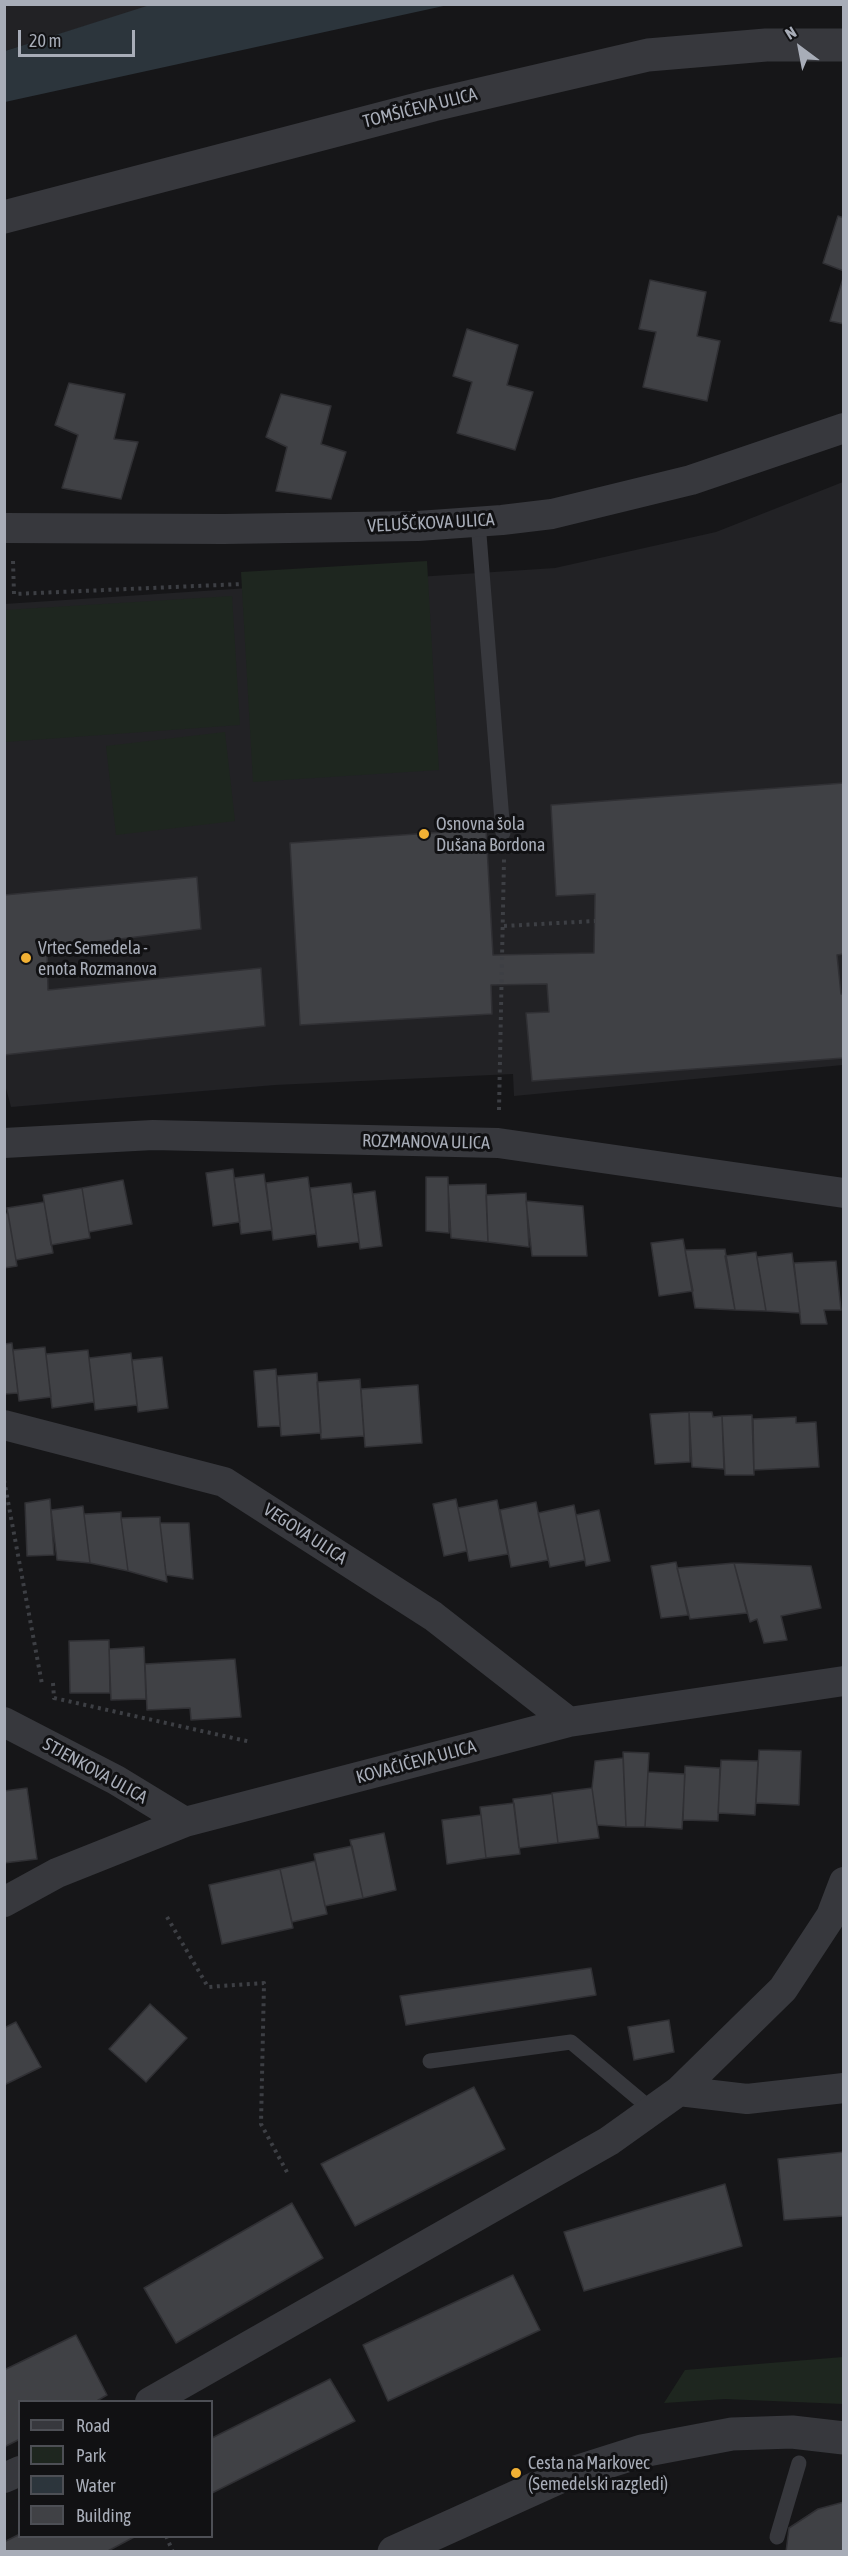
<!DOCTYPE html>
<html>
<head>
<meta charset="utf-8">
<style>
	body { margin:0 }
	#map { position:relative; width:848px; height:2556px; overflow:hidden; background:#161618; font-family:"Asap Condensed",sans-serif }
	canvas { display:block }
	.frame { position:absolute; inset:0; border:6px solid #a8adb8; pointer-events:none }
	.legend { position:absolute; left:18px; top:2400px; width:195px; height:138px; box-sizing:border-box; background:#111113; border:2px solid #4d4f55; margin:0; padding:8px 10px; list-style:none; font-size:18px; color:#a8adb8 }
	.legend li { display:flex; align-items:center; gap:12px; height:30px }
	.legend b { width:30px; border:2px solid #4d4f55 }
	.north { position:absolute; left:770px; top:18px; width:60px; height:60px; -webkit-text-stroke:4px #111113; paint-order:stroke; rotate:328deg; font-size:16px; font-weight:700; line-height:24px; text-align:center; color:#a8adb8 }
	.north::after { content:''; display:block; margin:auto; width:21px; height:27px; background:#a8adb8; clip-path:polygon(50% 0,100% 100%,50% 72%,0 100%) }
	.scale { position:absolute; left:18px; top:30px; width:117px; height:27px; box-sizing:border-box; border:3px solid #a8adb8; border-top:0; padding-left:8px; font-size:18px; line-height:21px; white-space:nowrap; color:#a8adb8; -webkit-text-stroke:4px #111113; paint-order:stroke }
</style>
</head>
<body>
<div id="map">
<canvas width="848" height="2556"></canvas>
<div class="frame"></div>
<ul class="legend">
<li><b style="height:8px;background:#37383d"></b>Road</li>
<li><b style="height:16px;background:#1e261f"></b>Park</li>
<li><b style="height:16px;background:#2c353c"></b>Water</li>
<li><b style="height:16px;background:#404145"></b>Building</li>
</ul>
<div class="north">N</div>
<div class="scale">20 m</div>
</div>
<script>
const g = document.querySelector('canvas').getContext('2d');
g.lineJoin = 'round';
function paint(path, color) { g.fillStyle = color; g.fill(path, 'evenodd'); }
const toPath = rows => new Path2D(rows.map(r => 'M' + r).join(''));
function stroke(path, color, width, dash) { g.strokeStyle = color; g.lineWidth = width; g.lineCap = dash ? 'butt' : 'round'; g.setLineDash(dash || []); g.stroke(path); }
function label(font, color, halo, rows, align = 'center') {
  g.font = font + ' "Asap Condensed",sans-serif'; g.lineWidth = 6; g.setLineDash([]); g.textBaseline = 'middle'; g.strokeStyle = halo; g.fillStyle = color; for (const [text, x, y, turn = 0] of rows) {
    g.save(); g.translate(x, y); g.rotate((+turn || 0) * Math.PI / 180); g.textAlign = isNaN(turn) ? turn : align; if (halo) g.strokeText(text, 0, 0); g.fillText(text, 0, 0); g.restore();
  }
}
paint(toPath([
	[5,5,153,5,5,51],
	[843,482,843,1065,514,1096,513,1074,275,1085,11,1107,4,1081,4,604,555,568,716,532]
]), '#222225');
paint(toPath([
	[427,561,439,770,253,782,241,572],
	[232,596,240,725,5,742,5,610],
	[225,732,235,821,116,835,106,746],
	[843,2357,843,2404,725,2399,664,2403,685,2370]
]), '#1e261f');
paint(toPath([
	[153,4,448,4,448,5,5,102,5,51]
]), '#2c353c');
const building = toPath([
	[838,216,844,218,844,271,823,263,838,216],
	[844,275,844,324,830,321,844,275],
	[650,280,706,292,697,336,720,341,707,401,643,387,656,332,639,329,650,280],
	[467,329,518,345,507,385,533,392,515,450,457,433,472,382,453,376,467,329],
	[69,383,125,394,114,439,138,442,121,499,62,488,78,435,55,425,69,383],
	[281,394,331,406,321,444,346,452,331,499,276,491,287,447,266,437,281,394],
	[844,783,844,954,837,955,841,994,844,994,844,1058,532,1081,526,1013,549,1012,547,984,491,985,492,1014,300,1025,290,843,486,829,493,955,594,953,595,894,556,896,551,805,844,783],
	[197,877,201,929,47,948,48,990,261,968,265,1026,4,1055,4,895,197,877],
	[233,1169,240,1222,213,1226,206,1173,233,1169],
	[264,1174,272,1230,241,1234,234,1178,264,1174],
	[308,1177,316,1234,273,1240,266,1183,308,1177],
	[426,1177,448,1177,449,1233,426,1231,426,1177],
	[123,1180,132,1224,89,1232,82,1188,123,1180],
	[351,1183,359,1242,318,1247,310,1188,351,1183],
	[486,1184,488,1242,451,1238,448,1185,486,1184],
	[82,1188,90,1238,51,1245,43,1195,82,1188],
	[375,1191,382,1246,360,1249,353,1194,375,1191],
	[526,1193,529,1247,488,1242,486,1195,526,1193],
	[526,1201,583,1206,587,1256,532,1256,526,1201],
	[44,1202,53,1253,16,1260,7,1208,44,1202],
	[8,1213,17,1266,4,1268,4,1214,8,1213],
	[683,1239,693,1291,659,1296,651,1243,683,1239],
	[725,1249,735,1310,695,1308,685,1250,725,1249],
	[756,1252,766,1311,735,1310,725,1256,756,1252],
	[792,1253,800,1313,766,1311,757,1257,792,1253],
	[836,1261,841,1310,824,1310,827,1324,801,1324,794,1263,836,1261],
	[12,1343,18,1393,4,1394,4,1344,12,1343],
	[45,1347,51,1397,19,1401,13,1350,45,1347],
	[88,1350,94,1402,52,1408,46,1354,88,1350],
	[131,1353,137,1405,95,1410,89,1358,131,1353],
	[162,1357,168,1408,138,1412,132,1360,162,1357],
	[276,1369,280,1426,258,1427,254,1371,276,1369],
	[317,1373,321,1433,281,1436,277,1376,317,1373],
	[360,1379,364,1436,321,1439,317,1382,360,1379],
	[418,1385,422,1443,365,1447,361,1389,418,1385],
	[689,1412,690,1462,655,1464,650,1414,689,1412],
	[689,1412,712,1412,713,1417,722,1416,724,1469,692,1467,689,1412],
	[752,1415,754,1475,725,1475,722,1416,752,1415],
	[796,1417,796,1423,816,1422,819,1467,754,1470,753,1419,796,1417],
	[50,1499,54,1555,27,1556,25,1503,50,1499],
	[456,1499,467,1551,444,1556,433,1504,456,1499],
	[497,1500,508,1554,469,1561,458,1508,497,1500],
	[536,1502,548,1560,511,1567,500,1510,536,1502],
	[574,1505,585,1560,550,1567,538,1513,574,1505],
	[83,1506,90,1563,57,1560,51,1510,83,1506],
	[599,1510,610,1561,586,1566,576,1515,599,1510],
	[121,1512,121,1518,128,1571,90,1563,84,1514,121,1512],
	[160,1517,160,1523,167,1582,128,1571,121,1518,160,1517],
	[160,1523,189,1523,193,1579,166,1575,160,1523],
	[676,1562,688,1615,661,1618,651,1566,676,1562],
	[734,1563,747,1613,690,1619,677,1568,734,1563],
	[734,1563,811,1566,821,1608,781,1616,787,1640,764,1643,757,1619,750,1622,734,1563],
	[109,1640,110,1693,70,1693,69,1641,109,1640],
	[144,1647,146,1699,111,1700,109,1649,144,1647],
	[235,1659,241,1717,191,1720,190,1708,147,1710,145,1664,235,1659],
	[759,1750,801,1751,799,1805,756,1803,759,1750],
	[623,1752,649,1753,645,1827,626,1827,623,1752],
	[623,1758,626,1827,597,1825,592,1788,595,1761,623,1758],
	[721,1760,758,1761,755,1815,718,1813,721,1760],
	[685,1766,720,1768,718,1821,683,1820,685,1766],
	[648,1772,685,1774,682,1829,645,1827,648,1772],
	[27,1788,37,1859,4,1863,4,1791,27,1788],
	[592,1788,599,1838,558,1843,552,1793,592,1788],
	[552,1794,558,1843,519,1848,513,1799,552,1794],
	[514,1803,520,1854,486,1858,480,1807,514,1803],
	[481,1815,486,1858,447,1864,442,1820,481,1815],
	[384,1833,396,1890,363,1898,350,1840,384,1833],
	[352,1846,363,1898,325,1906,314,1854,352,1846],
	[315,1861,327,1914,292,1922,280,1869,315,1861],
	[280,1869,293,1928,222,1944,209,1885,280,1869],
	[591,1968,596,1995,406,2025,400,1996,591,1968],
	[150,2004,187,2038,146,2082,109,2049,150,2004],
	[669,2020,674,2052,634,2060,628,2027,669,2020],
	[16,2022,41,2067,4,2085,4,2028,16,2022],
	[474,2087,505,2149,355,2226,321,2164,474,2087],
	[844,2152,844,2216,784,2220,778,2159,844,2152],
	[725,2184,742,2246,584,2291,564,2232,725,2184],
	[292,2203,323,2258,176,2343,144,2288,292,2203],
	[513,2275,540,2330,388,2401,363,2345,513,2275],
	[76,2335,107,2395,95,2402,20,2402,20,2439,4,2447,4,2370,76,2335],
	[330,2379,355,2421,212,2493,212,2438,330,2379],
	[844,2502,844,2552,786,2552,789,2528,818,2509,844,2502],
	[20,2534,20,2536,136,2536,106,2552,4,2552,4,2542,20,2534]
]);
paint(building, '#404145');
stroke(building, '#303034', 1.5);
stroke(toPath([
	[13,561,14,594,242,584],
	[504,926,595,921],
	[499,1110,504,859],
	[4,1480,42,1684],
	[53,1683,54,1698,251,1742],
	[167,1917,208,1987,264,1983,261,2124,288,2174],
	[166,2536,173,2552]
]), '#3d3f44', 4, [3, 4.5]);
stroke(toPath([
	[478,522,503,833],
	[430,2061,571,2042,652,2110],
	[777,2537,799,2463]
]), '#37383d', 15);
stroke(toPath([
	[4,528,224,529,418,526,502,520,552,514,691,480,844,428],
	[4,1143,153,1135,498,1143,844,1193],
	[4,1425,224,1482,433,1616,569,1722],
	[4,1722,116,1780,185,1822],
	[4,1902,57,1873,185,1822,569,1722,844,1681],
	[679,2091,747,2099,844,2088],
	[150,2402,609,2141,679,2091,783,1989,831,1916,844,1882],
	[4,2478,20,2471]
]), '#37383d', 30);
stroke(toPath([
	[4,217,433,105,648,55,766,45,844,45],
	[394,2552,560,2477,642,2451,732,2434,792,2432,844,2438]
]), '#37383d', 33);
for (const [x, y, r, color] of [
	[424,834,6,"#f2b134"],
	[26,958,6,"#f2b134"],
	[516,2473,6,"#f2b134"]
]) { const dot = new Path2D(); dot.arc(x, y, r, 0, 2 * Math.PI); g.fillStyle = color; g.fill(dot); stroke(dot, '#111113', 2); }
label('18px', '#a8adb8', '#111113', [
	["TOMŠIČEVA ULICA",420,108,-14],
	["VELUŠČKOVA ULICA",431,523,-3],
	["ROZMANOVA ULICA",426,1142,1],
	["VEGOVA ULICA",305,1534,33],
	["KOVAČIČEVA ULICA",416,1762,-15],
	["STJENKOVA ULICA",95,1771,29]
]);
label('18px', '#a8adb8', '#111113', [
	["Osnovna šola",436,824],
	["Dušana Bordona",436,845],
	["Vrtec Semedela -",38,948],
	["enota Rozmanova",38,969],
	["Cesta na Markovec",528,2463],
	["(Semedelski razgledi)",528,2484]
], 'left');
</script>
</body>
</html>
